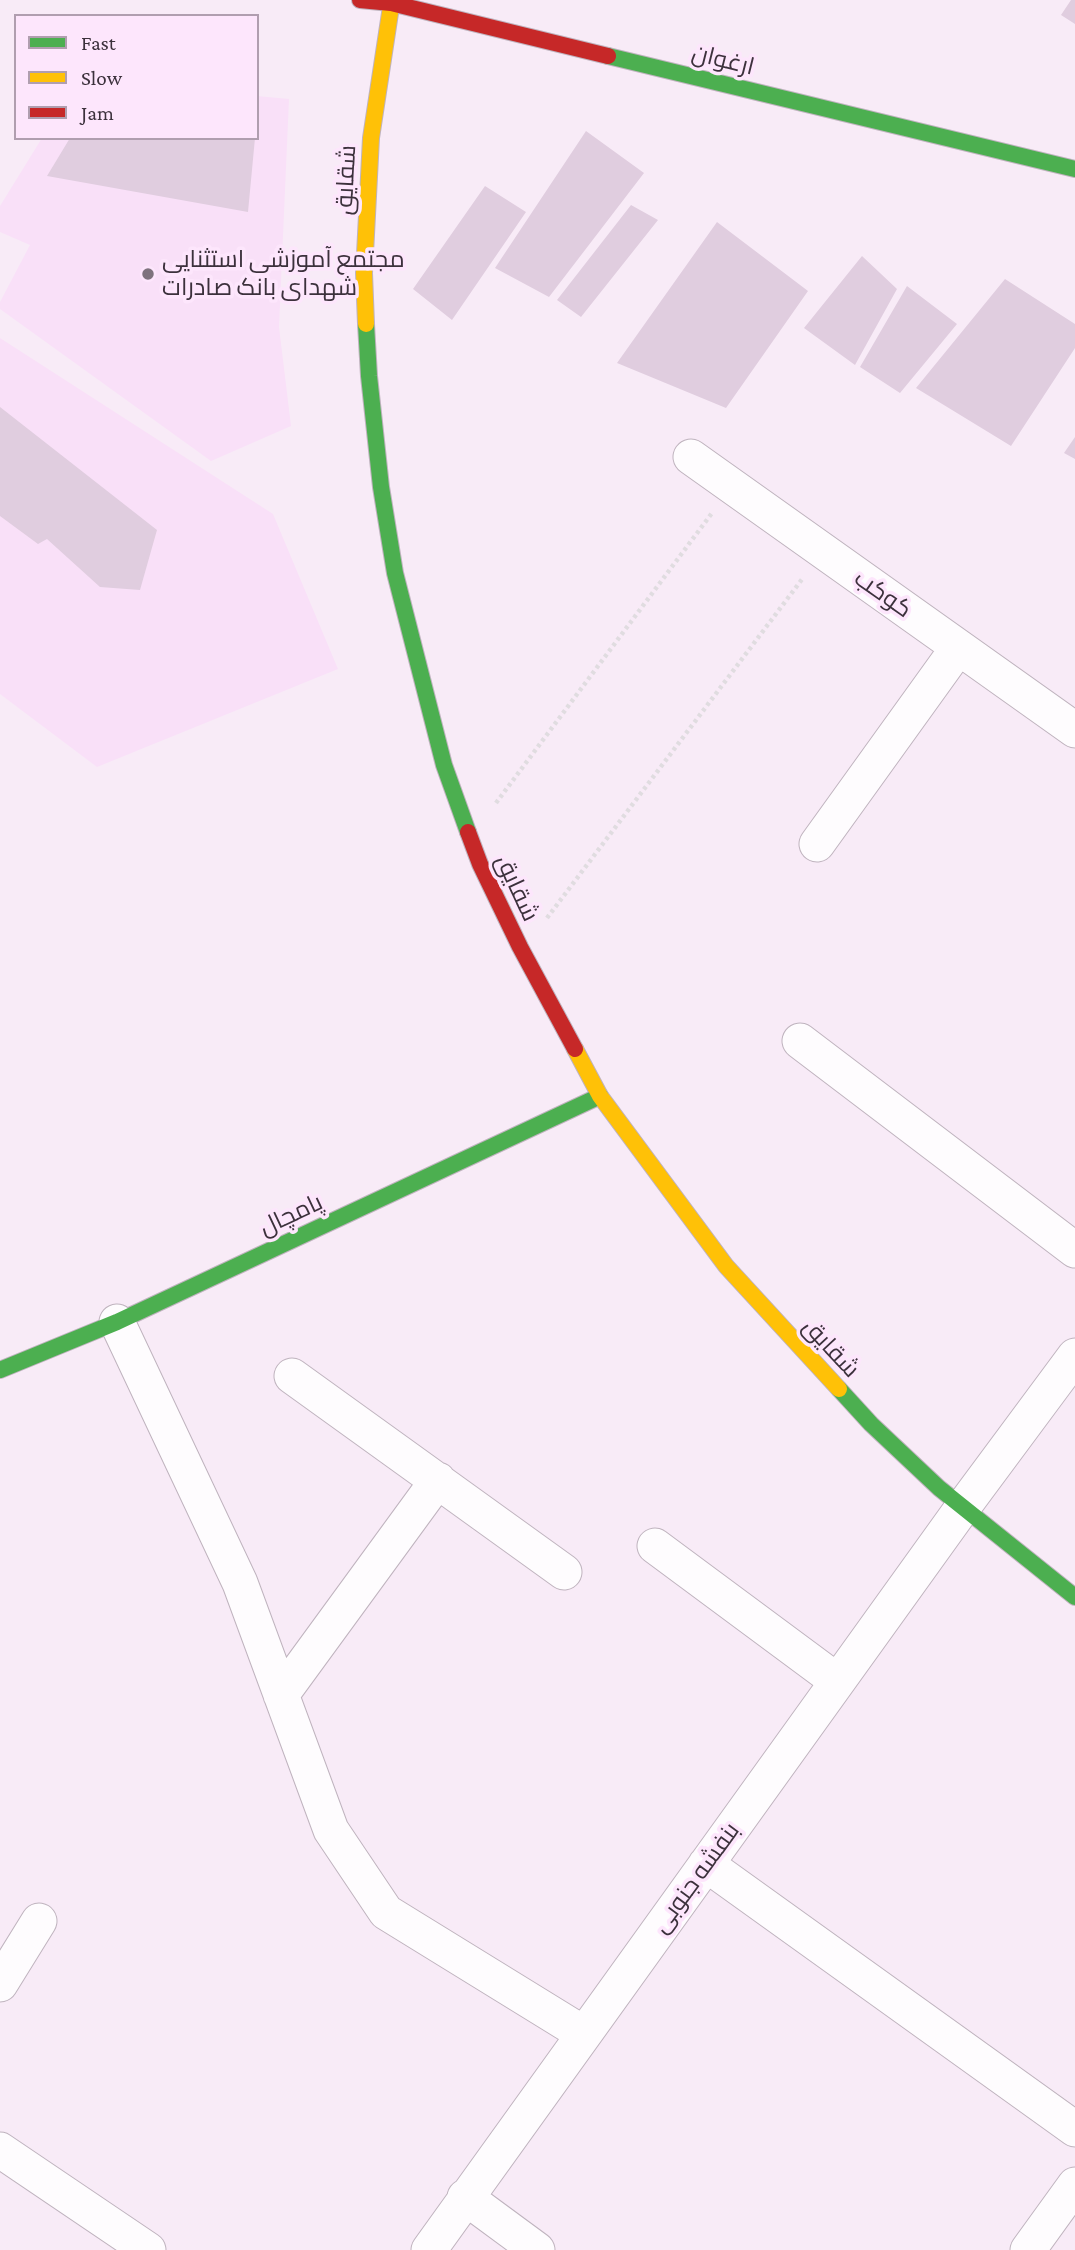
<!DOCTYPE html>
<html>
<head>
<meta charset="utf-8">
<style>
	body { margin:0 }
	#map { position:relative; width:1075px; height:2250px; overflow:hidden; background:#f8ebf7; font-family:"Crimson Pro",serif }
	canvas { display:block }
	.legend { position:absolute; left:14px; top:14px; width:245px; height:126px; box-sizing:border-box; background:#fde6fc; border:2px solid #b09eaf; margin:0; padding:9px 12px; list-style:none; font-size:21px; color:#3c313c }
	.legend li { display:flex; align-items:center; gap:14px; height:35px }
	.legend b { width:35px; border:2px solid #b09eaf }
</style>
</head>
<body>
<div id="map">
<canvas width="1075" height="2250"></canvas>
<ul class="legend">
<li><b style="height:9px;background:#4caf50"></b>Fast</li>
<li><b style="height:9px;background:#ffc107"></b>Slow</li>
<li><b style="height:9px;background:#c62828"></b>Jam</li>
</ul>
</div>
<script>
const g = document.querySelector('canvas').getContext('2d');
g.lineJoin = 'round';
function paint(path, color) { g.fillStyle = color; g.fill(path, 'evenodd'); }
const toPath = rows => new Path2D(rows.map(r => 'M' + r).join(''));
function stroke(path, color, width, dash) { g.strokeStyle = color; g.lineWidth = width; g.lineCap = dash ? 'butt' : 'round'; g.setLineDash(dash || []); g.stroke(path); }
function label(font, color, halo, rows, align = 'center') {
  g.font = font + ' "Crimson Pro",Cairo,serif'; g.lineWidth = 7; g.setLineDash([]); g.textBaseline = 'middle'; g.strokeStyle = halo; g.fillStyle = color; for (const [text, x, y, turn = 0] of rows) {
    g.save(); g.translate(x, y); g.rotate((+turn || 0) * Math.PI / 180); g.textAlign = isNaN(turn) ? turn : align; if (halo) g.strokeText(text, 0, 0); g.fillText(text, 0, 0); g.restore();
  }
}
paint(toPath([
	[257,96,289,99,279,327,291,426,211,461,0,309,0,302,30,245,0,232,0,206,42,138,257,138],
	[0,338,273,514,338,669,97,767,0,694]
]), '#f9e0f8');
paint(toPath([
	[1071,0,1075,0,1075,24,1061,15],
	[586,131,644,173,549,297,495,268],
	[70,138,255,138,248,212,47,176],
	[485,186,526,212,452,320,413,289],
	[631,205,658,220,581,317,557,300],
	[717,222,808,291,726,408,617,363],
	[862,256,897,289,855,365,804,328],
	[1005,279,1075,324,1075,348,1011,446,916,388],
	[907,286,957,324,900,393,860,367],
	[0,407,157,530,140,590,100,587,47,539,38,544,0,516],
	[1075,437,1075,459,1064,453]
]), '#e0cddf');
const street = toPath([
	[691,457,1075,730],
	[817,844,958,648],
	[800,1041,1075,1250],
	[117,1322,240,1583,331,1830,386,1912,584,2034],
	[292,1376,564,1572],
	[655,1546,837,1681],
	[281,1695,438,1480],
	[706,1864,1075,2129],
	[0,1984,39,1921],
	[0,2150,148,2250],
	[465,2197,537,2250],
	[429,2250,963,1507,1075,1356],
	[1028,2250,1075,2185]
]);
const fast = toPath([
	[608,56,1075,169],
	[366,324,369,376,381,487,395,573,444,765,468,832],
	[0,1370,117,1322,600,1096],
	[839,1389,871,1424,939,1488,1075,1597]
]);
const slow = toPath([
	[366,324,364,273,371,138,392,0],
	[575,1049,600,1096,726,1266,839,1389]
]);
const jam = toPath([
	[360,0,391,3,608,56],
	[468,832,480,864,520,947,575,1049]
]);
stroke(street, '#bfb3be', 37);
stroke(fast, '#bfb3be', 18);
stroke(slow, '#bfb3be', 18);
stroke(jam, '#bfb3be', 18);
stroke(toPath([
	[496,803,712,513],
	[547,918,803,578]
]), '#e0dce0', 4.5, [3.5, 3.5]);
stroke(street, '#fefcfe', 35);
stroke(fast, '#4caf50', 16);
stroke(slow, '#ffc107', 16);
stroke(jam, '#c62828', 16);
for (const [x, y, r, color] of [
	[148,274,7,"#7e727d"]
]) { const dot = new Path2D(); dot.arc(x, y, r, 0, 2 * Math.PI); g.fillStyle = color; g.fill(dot); stroke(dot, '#fde6fc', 2.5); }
label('24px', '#3c313c', '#fde6fc', [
	["ارغوان",723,60,14],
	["شقایق",346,180,-87],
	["کوکب",883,594,35],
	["شقایق",517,888,65],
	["پامچال",291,1215,-25],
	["شقایق",831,1348,47],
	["بنفشه جنوبی",696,1878,-54]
]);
label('24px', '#3c313c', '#fde6fc', [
	["مجتمع آموزشی استثنایی",162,260],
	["شهدای بانک صادرات",162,288]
], 'left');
</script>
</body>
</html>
